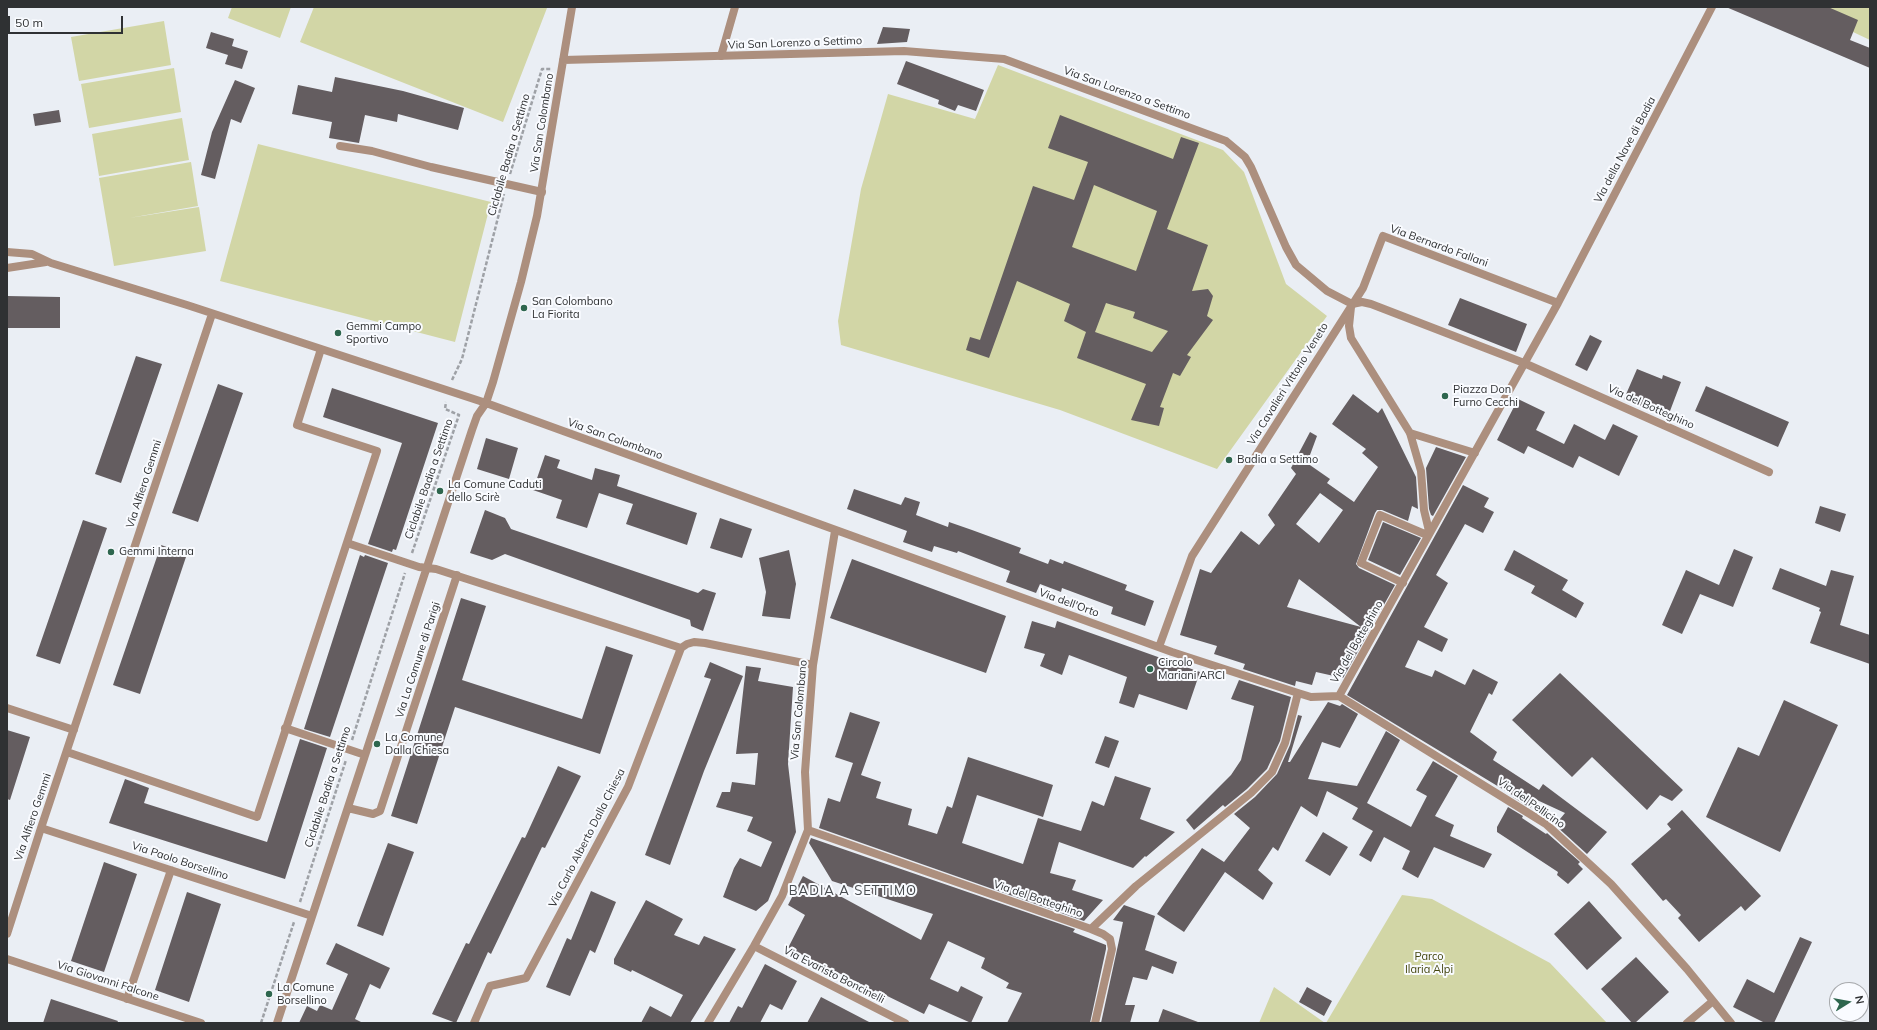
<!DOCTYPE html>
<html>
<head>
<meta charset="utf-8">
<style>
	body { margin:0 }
	#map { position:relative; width:1877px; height:1030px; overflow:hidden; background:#eaeef4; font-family:Mulish,sans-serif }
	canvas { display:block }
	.frame { position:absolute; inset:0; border:8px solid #2f3133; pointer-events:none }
	.north { position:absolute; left:1829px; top:982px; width:40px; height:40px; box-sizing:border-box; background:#f9fbff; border:1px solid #a8aaad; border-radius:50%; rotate:79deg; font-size:11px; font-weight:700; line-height:16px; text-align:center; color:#2f3133 }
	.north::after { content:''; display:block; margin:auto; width:14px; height:18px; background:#2e664e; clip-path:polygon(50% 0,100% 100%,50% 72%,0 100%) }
	.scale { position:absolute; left:8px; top:16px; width:115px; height:18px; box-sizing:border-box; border:2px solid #2f3133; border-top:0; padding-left:5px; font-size:12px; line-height:14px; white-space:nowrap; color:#2f3133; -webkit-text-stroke:3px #f9fbff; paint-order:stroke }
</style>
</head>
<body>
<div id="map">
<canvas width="1877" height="1030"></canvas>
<div class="frame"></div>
<div class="north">N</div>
<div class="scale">50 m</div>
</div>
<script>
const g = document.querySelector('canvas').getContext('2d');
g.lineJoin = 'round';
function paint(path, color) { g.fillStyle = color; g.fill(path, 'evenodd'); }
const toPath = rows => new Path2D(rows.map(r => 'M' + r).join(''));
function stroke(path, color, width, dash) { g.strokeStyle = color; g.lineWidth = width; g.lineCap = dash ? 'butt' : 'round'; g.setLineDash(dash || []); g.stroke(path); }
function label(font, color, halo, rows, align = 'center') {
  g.font = font + ' Mulish,sans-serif'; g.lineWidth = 4; g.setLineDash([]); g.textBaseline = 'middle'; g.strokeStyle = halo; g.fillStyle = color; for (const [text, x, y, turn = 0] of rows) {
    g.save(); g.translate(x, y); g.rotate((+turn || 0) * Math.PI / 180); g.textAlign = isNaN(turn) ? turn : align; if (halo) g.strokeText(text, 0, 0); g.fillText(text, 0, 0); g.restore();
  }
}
paint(toPath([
	[232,7,291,7,280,38,228,18],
	[314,7,544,7,547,8,503,122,300,42],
	[1792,7,1870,7,1870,40,1853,32],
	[164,21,171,65,79,81,71,37],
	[998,65,1223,150,1244,172,1286,284,1327,316,1217,469,1060,410,841,345,838,321,861,189,888,94,975,119],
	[174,68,181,112,89,128,81,84],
	[182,118,189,160,99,176,92,134],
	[258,144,491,202,455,342,220,281],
	[191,162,198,206,129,218,199,207,206,251,114,266,99,178],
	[1402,895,1432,899,1550,963,1607,1023,1326,1023],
	[1274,987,1325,1023,1259,1023]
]), '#d2d6a6');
paint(toPath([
	[1726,7,1828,7,1858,20,1850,40,1870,48,1870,68],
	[883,27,910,29,907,42,877,44],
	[211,32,234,39,232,46,248,51,242,69,225,64,228,55,206,48],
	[906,61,984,90,976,111,958,105,955,111,938,104,939,100,897,84],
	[335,77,403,91,464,108,458,130,398,114,397,122,365,115,359,143,329,138,332,122,292,114,298,85,332,92],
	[235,80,255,88,241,123,231,119,215,179,201,175,212,132],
	[59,110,61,122,35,126,33,114],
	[1060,115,1173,159,1181,137,1199,143,1167,229,1208,245,1192,291,1208,289,1213,296,1207,316,1213,320,1187,355,1191,357,1180,376,1173,373,1160,407,1164,408,1159,426,1131,420,1146,384,1077,358,1086,332,1064,321,1070,304,1017,281,989,358,966,350,970,337,980,340,1033,186,1074,200,1088,162,1048,148],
	[1094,185,1157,211,1136,271,1072,247],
	[1106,303,1135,312,1133,318,1168,331,1152,352,1095,332],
	[7,296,60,297,60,328,7,328],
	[1460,298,1527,324,1516,352,1448,325],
	[1590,335,1602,341,1587,371,1575,365],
	[136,356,162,364,121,483,95,474],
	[1637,369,1662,379,1663,375,1681,382,1670,411,1651,403,1649,409,1624,399],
	[218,384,243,393,198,522,172,513],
	[1706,386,1789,422,1778,447,1695,411],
	[332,388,438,423,396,550,393,549,392,552,368,544,402,443,323,417],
	[1353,394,1378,413,1382,408,1416,477,1418,509,1412,506,1408,521,1382,510,1377,510,1375,513,1356,564,1359,568,1395,585,1343,678,1316,672,1312,685,1296,681,1295,686,1243,669,1245,664,1214,654,1217,646,1180,635,1200,569,1211,573,1241,531,1259,545,1275,525,1268,515,1296,474,1291,468,1310,432,1317,436,1307,463,1330,479,1327,483,1354,502,1378,467,1362,453,1366,449,1332,424],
	[1320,493,1343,510,1319,543,1296,524],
	[1299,579,1361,627,1287,607],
	[1518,399,1545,412,1536,430,1564,444,1574,424,1605,440,1613,424,1638,436,1619,476,1579,456,1573,468,1528,446,1524,454,1497,440],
	[486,438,518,448,509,479,477,469],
	[1436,447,1466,457,1433,516,1431,515,1429,509,1426,468],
	[545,455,560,460,557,468,592,480,595,468,620,475,617,486,697,513,687,545,626,524,633,504,599,493,587,528,556,518,562,500,533,490],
	[1463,485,1489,498,1484,507,1494,512,1483,533,1465,524,1436,575,1448,583,1424,627,1448,639,1442,652,1418,640,1405,667,1432,677,1435,670,1465,685,1473,669,1498,682,1492,695,1489,693,1470,732,1497,752,1493,760,1539,790,1543,784,1607,832,1587,854,1555,825,1565,813,1537,800,1530,808,1513,797,1514,796,1347,695],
	[854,489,901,505,905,497,920,502,916,515,948,527,949,522,972,530,1021,548,1019,553,1048,564,1050,559,1063,564,1064,561,1127,585,1125,590,1154,601,1145,626,1111,614,1113,607,1062,588,1061,592,1040,584,1036,593,1006,582,1010,571,958,551,957,553,934,546,932,552,903,542,907,531,847,509],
	[1820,506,1846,514,1840,532,1815,523],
	[485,510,505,518,511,529,698,593,703,589,716,593,703,631,691,626,690,620,505,554,492,560,470,553],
	[720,518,752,529,742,558,710,548],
	[83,520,107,528,60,664,36,656],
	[1383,522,1421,538,1400,575,1368,560],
	[161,545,187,554,140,694,113,685],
	[1734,549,1753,557,1733,607,1700,594,1682,634,1662,625,1686,570,1719,585],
	[789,550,796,584,790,619,762,616,766,592,759,558],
	[1514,550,1568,580,1562,590,1584,603,1576,618,1531,593,1535,586,1504,570],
	[360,555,364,557,365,555,388,563,330,737,304,729],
	[852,559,1006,616,986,673,830,618],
	[1780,568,1826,586,1831,570,1854,576,1840,625,1870,635,1870,664,1810,643,1821,612,1819,611,1820,608,1772,589],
	[461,598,486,606,462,680,582,719,606,646,633,655,600,754,455,707,417,824,391,816],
	[1032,621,1055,628,1057,621,1200,672,1187,710,1139,694,1134,708,1119,703,1127,677,1069,655,1062,675,1040,666,1045,654,1024,648],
	[710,662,743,676,704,771,670,865,645,855,711,679,704,677],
	[746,666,761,668,758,681,793,687,788,764,796,832,768,901,756,911,723,897,734,868,740,858,761,867,772,842,747,831,753,817,716,807,722,792,730,792,732,782,755,785,758,753,736,754],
	[1560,673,1683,790,1672,801,1660,795,1647,810,1592,757,1572,777,1512,720],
	[1239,680,1291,697,1280,741,1267,769,1247,789,1225,807,1223,805,1194,830,1186,820,1231,775,1241,760,1254,706,1231,699],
	[1784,700,1838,725,1780,852,1706,817,1738,747,1759,756],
	[1328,702,1340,706,1342,704,1358,714,1340,748,1322,742,1308,779,1357,786,1386,731,1400,740,1367,803,1411,827,1427,796,1416,790,1433,761,1458,776,1435,816,1454,825,1450,836,1492,854,1484,868,1434,847,1418,878,1402,869,1410,851,1384,837,1371,862,1359,855,1373,831,1352,819,1358,808,1327,791,1317,817,1301,806,1278,851,1273,847,1258,870,1273,883,1263,900,1225,872,1184,932,1157,914,1202,848,1224,862,1250,828,1234,814,1255,797,1277,774,1290,745,1298,715,1302,716,1288,762,1290,762],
	[850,712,880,722,861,775,881,782,876,798,912,809,908,825,937,834,947,806,952,808,968,757,1053,785,1043,817,977,795,962,843,1023,864,1038,818,1081,831,1092,801,1104,806,1115,776,1151,788,1140,819,1175,832,1146,857,1145,856,1133,868,1059,842,1050,873,1076,880,1072,890,1103,900,1084,921,819,828,828,798,840,802,853,763,835,757],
	[7,730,30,737,10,800,7,799],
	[1105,736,1119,741,1109,768,1095,763],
	[300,739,327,748,285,879,109,823,125,779,149,788,144,803,267,842],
	[558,766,581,776,545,848,542,847,491,954,488,952,456,1023,432,1014,466,943,469,944,522,837,525,838],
	[1508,807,1523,816,1522,818,1546,834,1547,833,1580,862,1578,864,1583,869,1568,884,1557,875,1558,872,1497,832,1497,827],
	[1682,810,1761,896,1745,911,1741,906,1699,942,1678,918,1681,915,1666,899,1663,901,1631,864,1671,829,1667,824],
	[1323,832,1348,847,1330,876,1305,861],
	[811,838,1075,929,1073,932,1106,945,1106,949,1090,1023,1007,1023,1022,993,1006,988,1009,983,981,968,985,958,948,941,930,979,958,992,961,986,983,997,971,1023,929,1004,924,1014,875,990,873,994,861,988,863,985,788,948,805,915,788,905,803,876,921,940,933,914,832,881,809,843],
	[388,843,414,852,383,936,357,926],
	[104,862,137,874,104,972,71,961],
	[591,891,616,902,595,953,590,950,570,996,546,987,567,938,571,940],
	[187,892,221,904,189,1002,155,990],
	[646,900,683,919,674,935,699,945,704,936,736,949,690,1023,641,1023,650,1006,671,1017,683,995,632,970,631,972,614,964,614,959],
	[1589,901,1622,938,1587,970,1554,934],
	[1124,905,1155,916,1145,950,1177,962,1173,974,1152,966,1147,980,1133,977,1125,1005,1135,1005,1130,1023,1101,1023,1123,922,1113,920],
	[1800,937,1812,942,1774,1023,1765,1023,1733,1007,1747,979,1774,993],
	[336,943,390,968,380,989,370,984,355,1019,363,1023,299,1023,307,1006,317,1011,320,1005,332,1010,348,974,326,964],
	[1636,957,1669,992,1635,1023,1632,1023,1601,989],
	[765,964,797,981,782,1010,770,1004,760,1023,729,1023,738,1006,742,1008],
	[1307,987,1332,1001,1324,1016,1299,1002],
	[821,997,871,1023,807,1023],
	[51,999,118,1021,117,1023,43,1023],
	[1163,1009,1198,1022,1198,1023,1158,1023]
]), '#645d60');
stroke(toPath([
	[510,174,542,69,551,69],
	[452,380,462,359,504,194],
	[412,553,459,415,445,409,446,402],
	[352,740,405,573],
	[300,902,346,760],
	[261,1023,294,922]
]), '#9ea1a6', 2.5, [4, 2]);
stroke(toPath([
	[721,56,735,7],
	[340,146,372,151,431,167,542,192]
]), '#ac8f7e', 8);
stroke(toPath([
	[563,60,904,51,1004,59,1226,141,1245,157,1251,167,1286,247,1296,265,1327,291,1352,304],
	[7,252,32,254,51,263,187,305,486,403,1172,652,1298,693,1311,697,1339,696],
	[7,268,46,262],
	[1352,304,1362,302,1371,304,1524,363,1769,472],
	[1351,307,1349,326,1351,338,1410,433,1421,471,1424,510,1429,531],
	[1410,433,1475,453],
	[347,543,419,567,436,569,681,648],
	[1403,583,1361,563,1380,515,1427,535],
	[1159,647,1192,556,1363,288,1383,236,1558,303],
	[1339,696,1558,303,1712,7],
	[1339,696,1546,824,1611,884,1687,969,1731,1023],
	[7,708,74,730],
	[285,728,365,755],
	[67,752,257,817,377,451,297,425,321,349],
	[348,808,373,814,380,811,457,575],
	[41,828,312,916],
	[808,830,1091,929,1136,886,1251,793,1272,772,1285,743,1298,693],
	[1091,929,1103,934,1110,939,1112,949,1095,1023],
	[7,934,41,828,212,314],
	[754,946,905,1023],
	[7,959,201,1023],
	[127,999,171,870],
	[277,1023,472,430,477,416,486,403,493,382,521,282,537,216,572,7],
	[474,1023,490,986,526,978,628,787,681,648,687,644,694,642,705,643,813,665],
	[708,1023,754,946,782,896,808,830,805,772,813,665,835,531],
	[1687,1023,1713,1001]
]), '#ac8f7e', 8);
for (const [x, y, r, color] of [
	[524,308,4,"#2e664e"],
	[338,333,4,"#2e664e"],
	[1445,396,4,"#2e664e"],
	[1229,460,4,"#2e664e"],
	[440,491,4,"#2e664e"],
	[111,552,4,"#2e664e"],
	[1150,669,4,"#2e664e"],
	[377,744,4,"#2e664e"],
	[269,994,4,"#2e664e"]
]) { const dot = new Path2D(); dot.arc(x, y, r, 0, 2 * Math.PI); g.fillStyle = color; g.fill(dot); stroke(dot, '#f9fbff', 1.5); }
label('11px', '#2f3133', '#f9fbff', [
	["Via San Lorenzo a Settimo",795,43,-2],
	["Via San Lorenzo a Settimo",1127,93,20],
	["Via San Colombano",542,123,-81],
	["Via della Nave di Badia",1625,150,-62],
	["Ciclabile Badia a Settimo",509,155,-74],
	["Via Bernardo Fallani",1439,246,20],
	["Via Cavalieri Vittorio Veneto",1288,384,-58],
	["Via del Botteghino",1651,407,24],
	["Via San Colombano",615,439,20],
	["Ciclabile Badia a Settimo",429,479,-71],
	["Via Alfiero Gemmi",144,484,-72],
	["Via dell'Orto",1069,603,20],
	["Via del Botteghino",1357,642,-60],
	["Via La Comune di Parigi",418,660,-72],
	["Via San Colombano",799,710,-85],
	["Ciclabile Badia a Settimo",328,787,-72],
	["Via del Pellicino",1531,803,35],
	["Via Alfiero Gemmi",33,817,-71],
	["Via Carlo Alberto Dalla Chiesa",587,838,-63],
	["Via Paolo Borsellino",180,861,18],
	["Via del Botteghino",1038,899,19],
	["Via Evaristo Boncinelli",834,975,27],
	["Via Giovanni Falcone",108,981,18]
]);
label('11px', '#2f3133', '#f9fbff', [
	["San Colombano",532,302],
	["La Fiorita",532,315],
	["Gemmi Campo",346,327],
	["Sportivo",346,340],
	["Piazza Don",1453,390],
	["Furno Cecchi",1453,403],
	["Badia a Settimo",1237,460],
	["La Comune Caduti",448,485],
	["dello Scirè",448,498],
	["Gemmi Interna",119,552],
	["Circolo",1158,663],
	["Mariani ARCI",1158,676],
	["La Comune",385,738],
	["Dalla Chiesa",385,751],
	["La Comune",277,988],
	["Borsellino",277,1001]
], 'left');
label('11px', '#43450e', '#f9fbff', [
	["Parco",1429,957],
	["Ilaria Alpi",1429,970]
]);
g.letterSpacing = '1px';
label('13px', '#494d51', '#f9fbff', [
	["BADIA A SETTIMO",853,891]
]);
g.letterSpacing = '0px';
</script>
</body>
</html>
